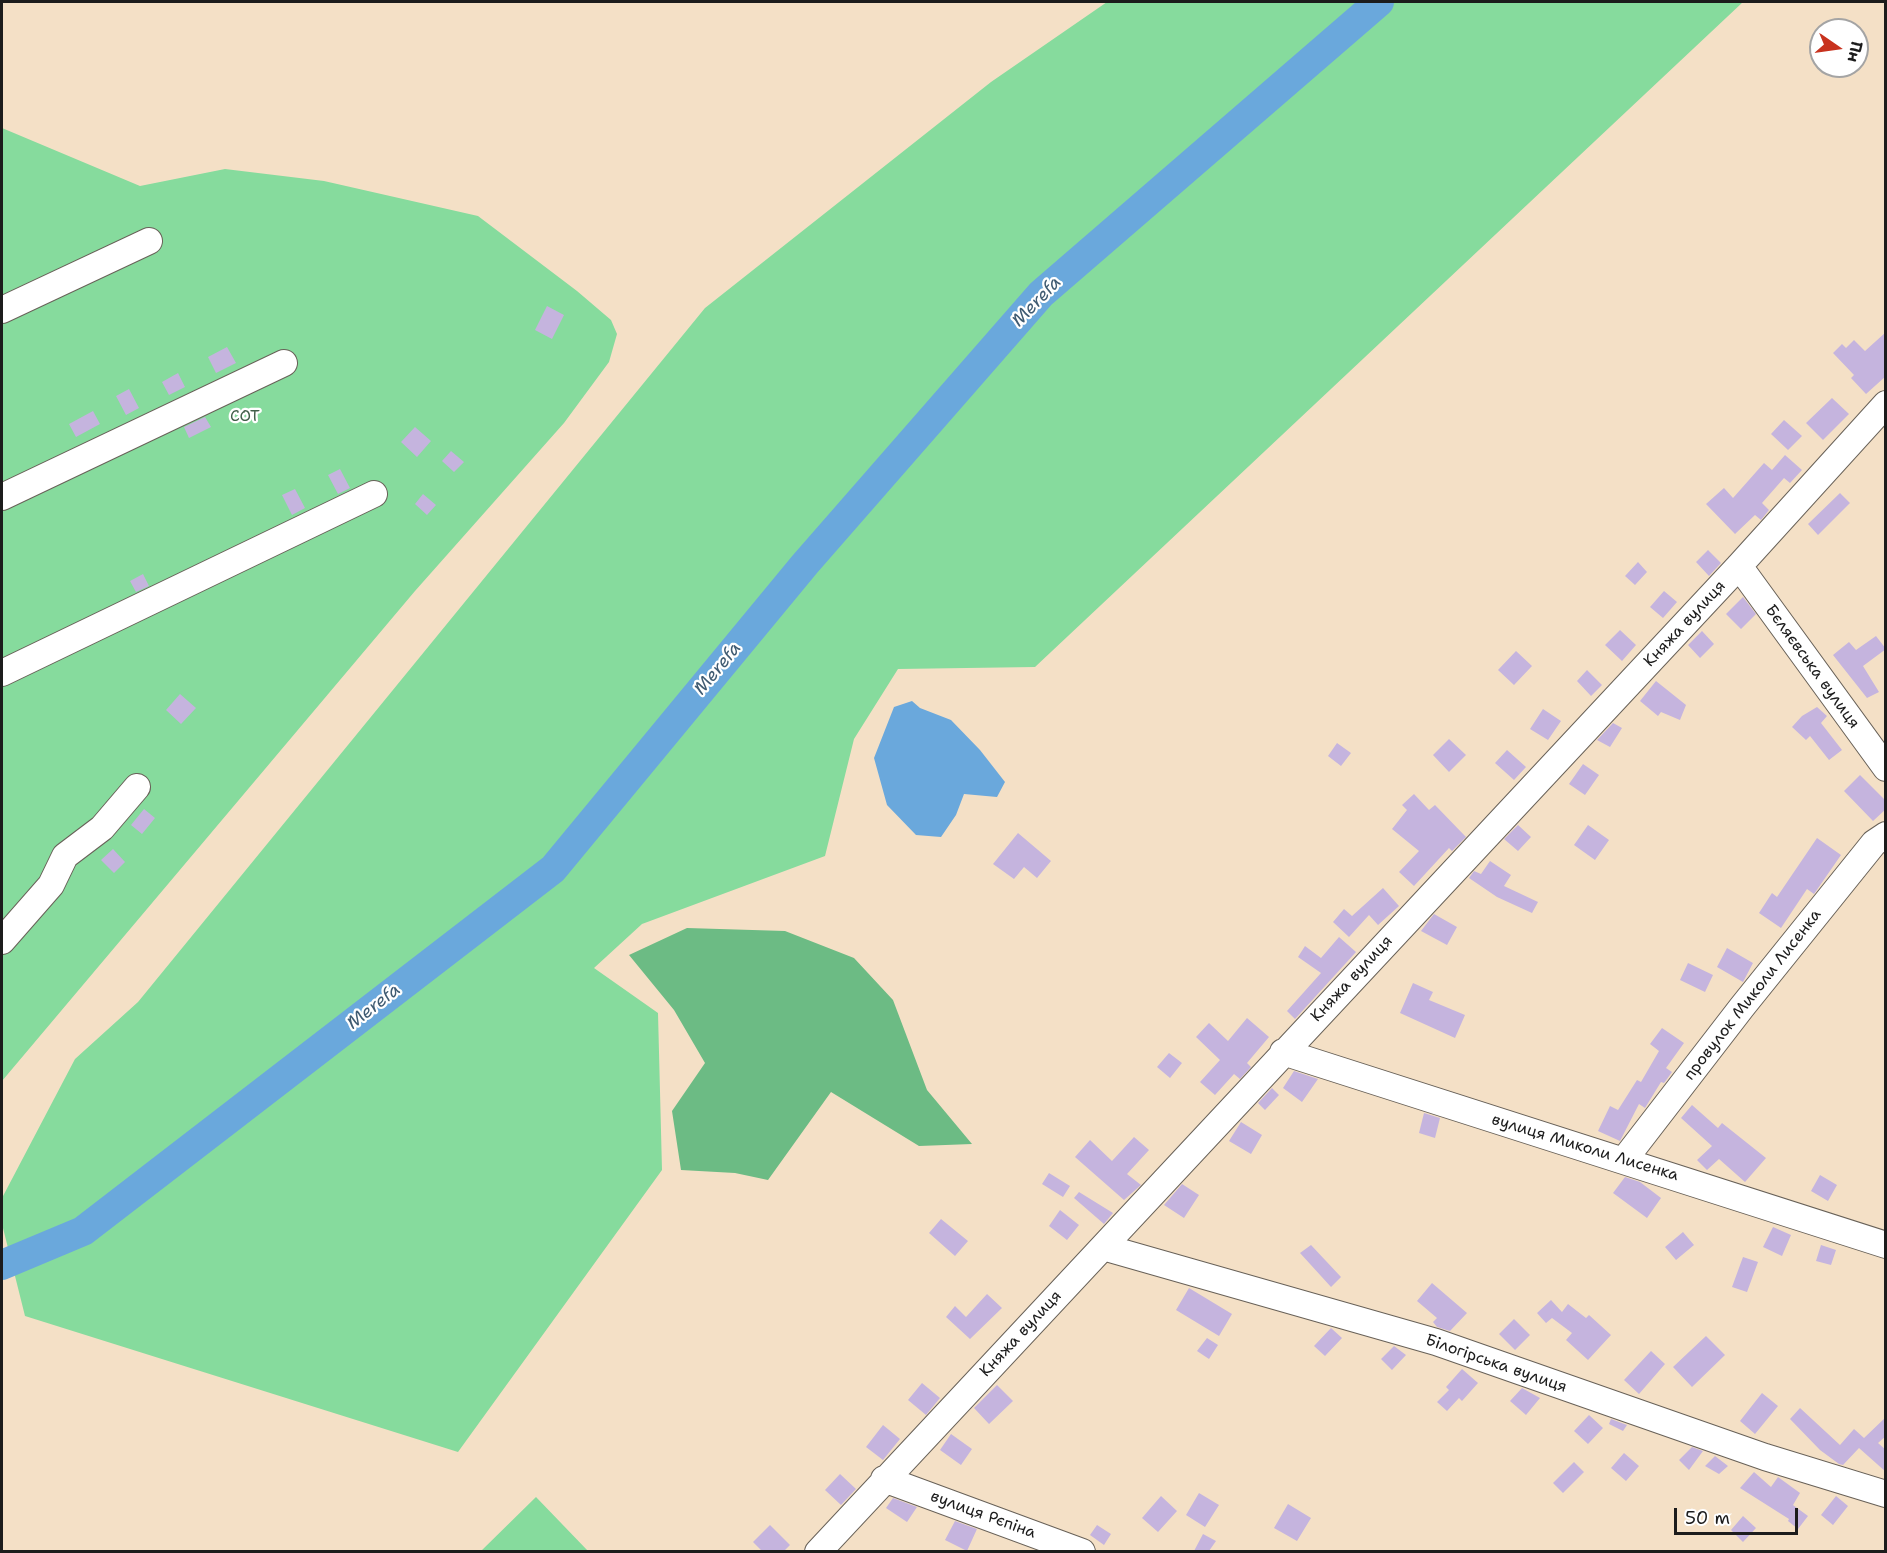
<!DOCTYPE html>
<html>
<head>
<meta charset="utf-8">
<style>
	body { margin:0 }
	#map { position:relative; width:1887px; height:1553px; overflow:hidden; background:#f4e0c6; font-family:"Shantell Sans",sans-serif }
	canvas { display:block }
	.frame { position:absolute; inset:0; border:3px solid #1c1c1c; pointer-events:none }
	.north { position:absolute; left:1809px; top:18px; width:60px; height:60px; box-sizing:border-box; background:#fff; border:2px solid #a4a4a4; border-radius:50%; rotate:103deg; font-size:16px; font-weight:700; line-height:24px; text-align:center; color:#1c1c1c }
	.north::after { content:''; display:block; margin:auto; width:21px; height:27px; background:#c8321e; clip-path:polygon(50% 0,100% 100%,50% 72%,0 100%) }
	.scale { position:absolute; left:1674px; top:1508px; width:124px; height:27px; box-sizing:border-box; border:3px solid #1c1c1c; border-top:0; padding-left:8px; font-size:18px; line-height:21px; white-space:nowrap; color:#1c1c1c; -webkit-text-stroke:4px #fff; paint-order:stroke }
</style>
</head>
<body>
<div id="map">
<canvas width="1887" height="1553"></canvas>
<div class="frame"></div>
<div class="north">Пн</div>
<div class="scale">50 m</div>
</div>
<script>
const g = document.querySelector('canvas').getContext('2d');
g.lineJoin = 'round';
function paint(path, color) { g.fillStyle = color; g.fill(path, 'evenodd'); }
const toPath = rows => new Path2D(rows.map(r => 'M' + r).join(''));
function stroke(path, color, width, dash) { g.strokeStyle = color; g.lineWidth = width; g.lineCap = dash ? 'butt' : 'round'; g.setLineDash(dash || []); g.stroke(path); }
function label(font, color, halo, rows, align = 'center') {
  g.font = font + ' "Shantell Sans",sans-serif'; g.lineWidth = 4.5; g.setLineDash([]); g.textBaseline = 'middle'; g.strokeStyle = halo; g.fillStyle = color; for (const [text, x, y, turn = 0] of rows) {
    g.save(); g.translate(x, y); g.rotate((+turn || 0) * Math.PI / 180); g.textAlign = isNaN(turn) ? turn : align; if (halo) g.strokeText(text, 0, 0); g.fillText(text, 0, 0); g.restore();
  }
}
paint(toPath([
	[1107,2,1743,2,1035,667,898,669,854,739,825,856,642,924,594,968,658,1013,662,1170,458,1452,25,1316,2,1224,2,1198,75,1059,138,1002,705,308,991,82],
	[2,128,140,186,225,169,324,181,478,216,577,291,611,320,617,334,609,362,564,423,415,591,2,1081],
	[536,1497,588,1551,481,1551]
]), '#86db9d');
paint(toPath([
	[687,928,785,931,854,958,893,1000,927,1090,972,1144,919,1146,831,1092,768,1180,735,1173,681,1170,672,1111,705,1063,674,1010,629,955]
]), '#6cbb84');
paint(toPath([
	[912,701,920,708,951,720,980,750,1005,782,997,797,964,794,956,815,941,837,916,835,887,805,874,758,894,707]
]), '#6aa8dc');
stroke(toPath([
	[2,1265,83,1231,553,869,805,564,1041,294,1379,2]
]), '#6aa8dc', 30);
paint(toPath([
	[547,306,564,315,552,339,535,330],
	[1886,332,1886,376,1866,394,1851,378,1854,375,1833,353,1842,344,1846,348,1854,340,1865,351],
	[227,347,236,363,216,373,208,357],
	[178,373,185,387,169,395,162,382],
	[129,389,139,408,126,415,116,396],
	[1832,398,1849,414,1823,440,1806,423],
	[93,411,100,424,76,437,69,424],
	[205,417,211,427,189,438,184,427],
	[1784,420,1802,436,1788,450,1771,434],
	[415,427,431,441,417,457,401,442],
	[451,451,464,462,454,472,442,461],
	[1785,455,1802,470,1790,483,1784,478,1762,503,1769,510,1761,520,1755,515,1735,534,1706,504,1724,488,1733,498,1764,463,1772,470],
	[340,469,350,488,338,494,328,475],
	[295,489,305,508,292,515,282,495],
	[1840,493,1850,503,1818,535,1808,524],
	[423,494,436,505,427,515,415,504],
	[1708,550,1721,563,1709,576,1696,562],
	[1638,562,1647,572,1635,585,1625,576],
	[143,574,149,586,136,592,130,581],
	[1664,591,1677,602,1663,618,1650,607],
	[1743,597,1756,614,1741,629,1726,614],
	[1620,630,1636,645,1622,661,1605,645],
	[1702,631,1714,644,1700,658,1688,645],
	[1876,636,1886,649,1863,666,1879,692,1867,698,1833,655,1849,642,1856,650],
	[1516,651,1532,666,1514,685,1498,670],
	[1587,670,1602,685,1591,696,1577,681],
	[1656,681,1686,705,1680,720,1661,712,1658,716,1640,701],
	[180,694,196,708,181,724,166,710],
	[1817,707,1827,716,1821,723,1842,750,1829,760,1810,736,1806,740,1792,727,1802,716],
	[1543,709,1561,721,1548,740,1530,729],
	[1613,723,1622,728,1610,747,1597,740],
	[1449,739,1466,755,1449,772,1433,755],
	[1337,743,1351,753,1341,766,1328,756],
	[1507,750,1526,767,1514,780,1495,763],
	[1583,764,1599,775,1585,795,1569,784],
	[1860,775,1886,801,1886,809,1873,821,1844,791],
	[1414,794,1429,810,1435,805,1466,837,1452,851,1449,848,1414,886,1399,872,1419,851,1392,829,1407,810,1402,805],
	[144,809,155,818,142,834,131,825],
	[1518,825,1531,837,1518,851,1504,839],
	[1588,825,1609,840,1595,860,1574,845],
	[1018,833,1051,861,1037,878,1024,867,1014,879,993,864],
	[1817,838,1841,855,1814,894,1807,889,1781,928,1759,913,1772,893,1777,897],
	[113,849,125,862,114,873,101,860],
	[1490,861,1511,875,1504,886,1538,902,1532,913,1497,897,1469,878,1474,871,1481,874],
	[1383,888,1399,906,1378,925,1369,915,1349,937,1333,922,1344,909,1352,916],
	[1434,914,1457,927,1447,945,1421,931],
	[1339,937,1356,952,1295,1019,1287,1011,1321,973,1298,957,1305,946,1321,958],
	[1727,948,1753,963,1743,982,1717,967],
	[1688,963,1713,975,1705,992,1680,980],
	[1413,983,1433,992,1429,1000,1465,1015,1455,1038,1400,1013],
	[1247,1018,1269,1037,1247,1063,1251,1067,1240,1079,1234,1074,1215,1095,1200,1082,1220,1060,1196,1037,1209,1023,1228,1041],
	[1662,1028,1684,1043,1666,1068,1672,1072,1667,1079,1664,1083,1661,1082,1645,1108,1639,1104,1620,1141,1598,1131,1610,1106,1618,1110,1637,1080,1641,1082,1659,1051,1650,1044],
	[1169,1053,1182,1063,1170,1078,1157,1067],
	[1294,1071,1318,1079,1302,1102,1283,1088],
	[1272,1088,1279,1095,1265,1110,1258,1103],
	[1692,1105,1718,1128,1722,1123,1766,1158,1745,1182,1719,1159,1707,1170,1697,1160,1712,1146,1681,1118],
	[1424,1113,1440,1118,1435,1138,1419,1133],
	[1241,1122,1262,1135,1251,1154,1229,1141],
	[1134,1137,1149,1150,1127,1174,1141,1185,1124,1200,1075,1157,1090,1140,1112,1161],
	[1049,1173,1070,1186,1063,1197,1042,1184],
	[1820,1175,1837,1185,1828,1201,1811,1191],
	[1625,1177,1640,1182,1661,1198,1647,1218,1613,1193],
	[1182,1184,1199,1195,1184,1218,1164,1205],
	[1079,1192,1113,1213,1104,1224,1074,1198],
	[1060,1210,1079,1225,1067,1240,1049,1226],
	[941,1219,968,1241,955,1256,929,1233],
	[1773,1227,1791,1235,1782,1256,1763,1247],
	[1683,1232,1694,1245,1676,1260,1665,1247],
	[1311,1245,1341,1277,1331,1287,1300,1253],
	[1821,1245,1836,1250,1831,1265,1816,1261],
	[1743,1257,1758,1262,1747,1292,1732,1287],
	[1432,1283,1467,1313,1450,1331,1437,1327,1433,1322,1437,1318,1417,1301],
	[1189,1288,1232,1314,1219,1336,1176,1310],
	[987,1294,1002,1308,970,1339,946,1317,955,1306,966,1317],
	[1551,1300,1562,1312,1568,1304,1586,1318,1589,1315,1611,1335,1588,1360,1566,1340,1572,1333,1552,1318,1546,1323,1537,1313],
	[1514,1319,1530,1335,1515,1350,1499,1334],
	[1331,1328,1342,1338,1325,1356,1314,1346],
	[1706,1336,1725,1355,1692,1387,1673,1367],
	[1207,1338,1218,1345,1209,1359,1197,1351],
	[1394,1346,1406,1355,1392,1370,1381,1359],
	[1651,1351,1665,1364,1639,1394,1624,1380],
	[1462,1369,1478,1383,1462,1401,1459,1398,1447,1411,1437,1402,1449,1390,1446,1387],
	[922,1383,940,1398,926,1415,908,1400],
	[997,1385,1013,1401,989,1424,974,1408],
	[1522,1388,1540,1398,1526,1415,1510,1401],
	[1762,1393,1778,1406,1755,1434,1740,1421],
	[1800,1408,1840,1445,1854,1429,1864,1438,1886,1417,1886,1436,1878,1443,1886,1450,1886,1472,1859,1448,1843,1465,1839,1464,1820,1450,1790,1419],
	[1589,1415,1603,1428,1588,1444,1574,1431],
	[1611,1419,1627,1425,1623,1431,1609,1424],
	[883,1425,900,1439,883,1460,866,1447],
	[951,1434,972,1449,961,1465,940,1450],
	[1692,1447,1703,1451,1689,1470,1679,1460],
	[1624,1453,1639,1466,1626,1481,1611,1468],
	[1715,1456,1728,1466,1719,1474,1705,1466],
	[1574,1462,1584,1472,1563,1493,1553,1483],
	[1754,1472,1771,1487,1778,1477,1800,1493,1793,1505,1808,1516,1798,1529,1788,1521,1789,1519,1740,1488],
	[840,1474,856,1489,841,1505,825,1490],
	[1199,1493,1219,1505,1205,1527,1186,1515],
	[1161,1496,1177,1511,1158,1532,1142,1518],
	[1836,1496,1848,1506,1833,1525,1821,1515],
	[893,1498,917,1507,907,1522,886,1508],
	[1288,1504,1311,1518,1297,1541,1274,1528],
	[1743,1516,1756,1528,1743,1542,1731,1530],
	[955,1521,977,1529,967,1551,945,1540],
	[770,1525,790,1545,784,1551,762,1551,753,1542],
	[1097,1525,1111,1534,1104,1545,1090,1535],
	[1203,1534,1216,1541,1209,1551,1194,1551]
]), '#c5b4de');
const minor = toPath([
	[2,310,149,241],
	[2,497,284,363],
	[1739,566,1886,768],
	[2,673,374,494],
	[2,941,51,885,65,856,102,828,137,787],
	[1283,1052,1886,1245],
	[1624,1160,1742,1007,1874,843,1886,835],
	[1103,1247,1436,1342,1765,1457,1886,1494],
	[884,1479,1082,1552],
	[818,1552,1739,566,1886,404]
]);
stroke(minor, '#686158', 28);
stroke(minor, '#fff', 26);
label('16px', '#415f49', '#fff', [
	["СОТ",245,417]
]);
label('16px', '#1c1c1c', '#fff', [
	["Княжа вулиця",1685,624,-47],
	["Бєляєвська вулиця",1812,667,54],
	["Княжа вулиця",1352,979,-47],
	["провулок Миколи Лисенка",1753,995,-52],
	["вулиця Миколи Лисенка",1585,1148,17],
	["Княжа вулиця",1021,1334,-47],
	["Білогірська вулиця",1496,1364,19],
	["вулиця Рєпіна",983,1515,20]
]);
label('italic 18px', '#3f5b72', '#fff', [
	["Merefa",1037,302,-46],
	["Merefa",718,669,-50],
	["Merefa",374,1007,-38]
]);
</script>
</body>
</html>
